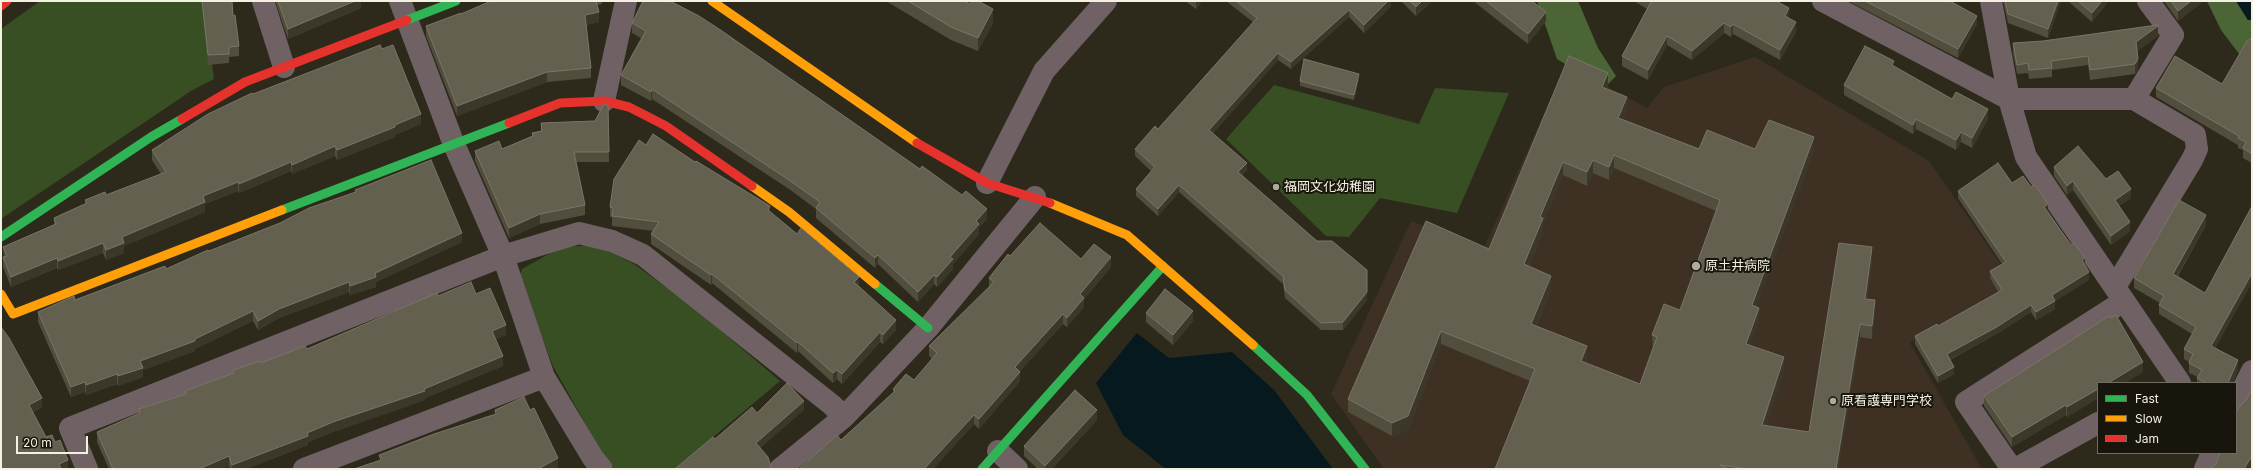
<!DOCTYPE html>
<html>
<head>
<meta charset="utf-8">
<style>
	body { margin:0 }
	#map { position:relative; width:2253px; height:470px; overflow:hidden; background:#2d2a1c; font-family:Inter,sans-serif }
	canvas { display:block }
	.frame { position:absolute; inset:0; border:2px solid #f4f1e2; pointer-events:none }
	.legend { position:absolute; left:2097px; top:382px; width:140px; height:72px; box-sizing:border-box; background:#18160c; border:1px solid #706e62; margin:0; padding:5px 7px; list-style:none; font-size:12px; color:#f4f1e2 }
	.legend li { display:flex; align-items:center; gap:8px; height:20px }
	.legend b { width:20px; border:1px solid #706e62 }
	.scale { position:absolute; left:16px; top:436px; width:72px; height:18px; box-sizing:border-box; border:2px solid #f4f1e2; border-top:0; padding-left:5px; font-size:12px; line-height:14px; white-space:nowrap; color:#f4f1e2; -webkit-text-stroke:3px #18160c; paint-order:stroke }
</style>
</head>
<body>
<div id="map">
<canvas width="2253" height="470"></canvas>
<div class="frame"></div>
<ul class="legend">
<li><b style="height:5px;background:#30b455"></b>Fast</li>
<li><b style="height:5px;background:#ff9f0a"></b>Slow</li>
<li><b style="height:5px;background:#e5322d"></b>Jam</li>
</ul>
<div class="scale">20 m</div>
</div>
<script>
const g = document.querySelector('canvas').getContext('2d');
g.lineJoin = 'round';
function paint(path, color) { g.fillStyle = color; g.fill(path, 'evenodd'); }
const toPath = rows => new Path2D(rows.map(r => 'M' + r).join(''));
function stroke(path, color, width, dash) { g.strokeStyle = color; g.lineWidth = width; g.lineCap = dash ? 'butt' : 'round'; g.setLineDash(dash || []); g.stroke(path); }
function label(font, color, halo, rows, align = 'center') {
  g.font = font + ' Inter,"Noto Sans JP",sans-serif'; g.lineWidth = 4; g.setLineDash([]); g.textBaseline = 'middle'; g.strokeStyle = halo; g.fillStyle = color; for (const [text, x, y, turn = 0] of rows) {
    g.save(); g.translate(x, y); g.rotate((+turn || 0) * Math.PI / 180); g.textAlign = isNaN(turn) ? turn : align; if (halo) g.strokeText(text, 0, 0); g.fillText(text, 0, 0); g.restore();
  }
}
paint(toPath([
	[1755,57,1929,161,2013,282,1910,343,1982,469,1384,469,1331,394,1411,221,1483,250,1566,64,1647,108,1664,87]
]), '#3e3124');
paint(toPath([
	[40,1,204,1,214,79,191,91,1,219,1,29],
	[1274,85,1419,124,1435,88,1509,93,1457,213,1380,198,1349,237,1326,236,1226,139],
	[596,245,634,264,692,306,780,381,675,469,615,469,600,450,553,366,519,278,522,269,561,247]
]), '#374f23');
paint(toPath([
	[1537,1,1578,1,1598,48,1616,76,1604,88,1557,59],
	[2207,1,2236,1,2248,20,2252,20,2252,54,2243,59,2221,30]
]), '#4b6536');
paint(toPath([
	[2236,1,2252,1,2252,20,2248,20],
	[1137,333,1169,358,1232,352,1274,390,1333,469,1166,469,1123,435,1096,383]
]), '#06191f');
stroke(toPath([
	[263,1,284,67],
	[400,1,453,142,503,256,544,377,593,458,602,469],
	[1823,1,2009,99,2026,157,2180,383],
	[1991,1,2009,99,2134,99,2195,135,2197,149,2192,160,2115,287],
	[2134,99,2173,35,2148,1],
	[604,101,626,1],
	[987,183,1044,71,1106,1],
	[2236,403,2252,371],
	[998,451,1017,469],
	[87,469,70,428,503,256,579,233,612,241,643,255,832,405,844,417],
	[304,469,544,377],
	[780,469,844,417,928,328,1035,197],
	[2012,469,1966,402,2124,301],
	[2015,469,2098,423],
	[2205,469,2212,453]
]), '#6f6164', 22);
stroke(toPath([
	[407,20,456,1],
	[282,210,509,123],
	[1,237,151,137,182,119],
	[875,284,928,328],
	[1253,345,1307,395,1365,469],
	[982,469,1163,266]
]), '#30b455', 9);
stroke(toPath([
	[712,1,917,143],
	[752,186,789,212,875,284],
	[1050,203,1127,235,1253,345],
	[1,294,13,314,282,210]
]), '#ff9f0a', 9);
stroke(toPath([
	[1,6,7,1],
	[182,119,245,82,407,20],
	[509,123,560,103,604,101,629,107,666,126,752,186],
	[917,143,987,183,1050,203]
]), '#e5322d', 9);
paint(toPath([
	[202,1,232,1,233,16,239,46,239,56,229,57,229,63,208,65],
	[275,1,361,1,361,8,288,39],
	[491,1,602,1,602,4,597,5,599,22,586,25,591,68,591,78,547,82,457,116,426,36,426,26,461,14],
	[886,1,965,1,993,23,978,51,951,40],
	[1185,1,1202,1,1196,9],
	[1226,1,1391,1,1391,6,1364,33,1349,17,1291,69,1278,60,1213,133,1247,170,1242,175,1367,300,1343,330,1321,330,1285,298,1283,284,1179,192,1158,216,1136,196,1136,189,1151,171,1135,156,1135,149,1158,129,1253,22],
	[1401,1,1432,1,1416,16],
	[1473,1,1532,1,1546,21,1528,44],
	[1634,1,1776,1,1789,18,1796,32,1780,60,1733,34,1731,37,1724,33,1692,60,1667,45,1648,80,1622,66,1622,56,1647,9],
	[1848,1,1950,1,1977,24,1958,58],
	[2003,1,2061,1,2048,38,2008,23],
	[2068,1,2109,1,2092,22],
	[2164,1,2201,1,2201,3,2178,21],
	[632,23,987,219,979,227,979,234,953,264,953,269,937,287,934,284,918,302,878,264,875,268,816,218,816,209,789,189,652,99,651,101,621,85,621,75,641,38,632,33],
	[2158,36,2137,51,2138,68,2135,74,2090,80,2088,65,2052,70,2052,77,2029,79,2028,73,2017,74,2013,53,2013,43],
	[2252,38,2252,163,2243,158,2243,150,2238,148,2238,145,2156,97,2156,88,2222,84],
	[382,49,421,124,395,135,395,137,337,160,335,156,292,174,291,171,239,193,238,191,205,204,205,212,124,246,124,253,106,260,103,253,58,270,57,268,11,287,3,267,3,257,4,257,3,247,54,225,54,218,85,204,85,200,106,195,161,174,152,160,152,150],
	[1894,67,1988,119,1972,148,1961,142,1956,150,1916,129,1913,134,1844,95,1844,85],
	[1359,79,1354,100,1300,86,1300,81],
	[1608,86,1607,89,1627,110,1623,119,1699,149,1755,149,1814,150,1756,307,1759,321,1750,345,1784,370,1766,426,1809,432,1872,261,1867,299,1875,313,1872,339,1860,337,1838,469,1495,469,1530,381,1441,344,1408,430,1392,436,1348,412,1348,399,1489,249],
	[1614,168,1716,211,1680,310,1652,335,1653,349,1640,384,1586,363,1587,359,1536,326,1551,290,1529,266,1543,231,1543,223,1563,175,1587,186,1593,173,1609,180],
	[608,105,609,162,576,162,585,205,585,215,540,224,509,238,475,161,475,151,502,149,532,136,532,133,541,131,541,123,595,121],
	[646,145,695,162,770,212,859,286,896,330,883,344,880,342,842,384,837,379,833,383,798,351,797,353,712,283,711,285,651,244,651,234,654,231,612,226,612,217,610,217,610,207],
	[2054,167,2106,179,2131,198,2119,206,2130,231,2111,245,2073,190,2067,195,2054,176],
	[355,190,462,242,376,282,376,287,350,295,349,292,279,318,258,330,253,321,195,349,195,351,143,370,143,377,118,386,117,384,86,395,85,392,71,397,38,322,38,312,166,269,355,193],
	[1958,191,2048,211,2085,265,2089,280,2055,301,2055,309,2036,320,2031,312,1995,335,1950,360,1954,374,1938,383,1915,344,1915,336,1938,326,1998,292,1990,278,1990,271,2002,264,1958,198],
	[2206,225,2178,276,2205,293,2216,348,2238,370,2233,383,2197,383,2197,378,2198,377,2189,373,2189,362,2184,359,2184,349,2192,334,2159,314,2159,305,2160,303,2134,288,2134,278],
	[1010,256,1081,259,1111,267,1084,299,1084,307,1067,327,1063,324,1020,371,1020,381,979,429,974,424,933,469,799,469,841,440,893,393,893,389,914,380,932,359,929,356,929,346,989,287,989,278],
	[476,294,506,335,495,339,503,366,425,398,425,400,333,432,308,442,308,445,246,469,230,469,229,466,221,469,109,469,97,442,97,432,139,414,139,409,185,394,185,391,233,373,233,370,261,363,307,349,438,296],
	[1146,313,1193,321,1173,345,1146,322],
	[2143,372,2124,383,2098,383,2098,398,2067,417,2066,415,2012,447,1984,406,1984,396],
	[1097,420,1052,469,1038,469,1024,456,1024,446]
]), '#514e3e');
paint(toPath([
	[355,1,361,1,361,8,288,39,288,29],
	[1196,1,1202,1,1196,9],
	[1388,1,1391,1,1391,6,1364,33,1364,25],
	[1422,1,1432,1,1416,16,1416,7],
	[2058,1,2061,1,2048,38,2048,29],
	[2102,1,2109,1,2092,22,2092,13],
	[2191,1,2201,1,2201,3,2178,21,2178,11],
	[1789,8,1789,18,1785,26,1785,16],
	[993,9,993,23,978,51,978,38],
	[1349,10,1349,17,1291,69,1291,62],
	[599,12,599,22,585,25,585,15],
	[1546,12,1546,21,1528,44,1528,34],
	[1977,16,1977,24,1958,58,1958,49],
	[1796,22,1796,32,1780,60,1780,50],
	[1724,23,1724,33,1692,60,1692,51],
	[1733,24,1733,34,1731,37,1731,27],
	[2158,26,2158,36,2136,52,2136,42],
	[1667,36,1667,45,1648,80,1648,70],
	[1278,53,1278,60,1209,137,1209,130],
	[2138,59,2138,68,2135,74,2135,64],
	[547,72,547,82,457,116,457,106],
	[1608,73,1608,86,1602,101,1602,87],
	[1359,74,1359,79,1354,100,1354,95],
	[652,89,652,99,651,101,651,92],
	[1627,97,1627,110,1618,131,1618,118],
	[1988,109,1988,119,1972,148,1972,138],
	[421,114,421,124,395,135,395,137,337,160,337,150],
	[1916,119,1916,129,1913,134,1913,125],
	[1961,132,1961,142,1956,150,1956,140],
	[1814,137,1814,150,1752,319,1752,305],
	[335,146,335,156,292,174,292,165],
	[1614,155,1614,168,1609,180,1609,167],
	[1593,160,1593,173,1587,186,1587,172],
	[291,162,291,171,239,193,239,184],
	[1563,162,1563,175,1543,223,1543,231,1524,278,1524,264,1540,217],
	[1247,163,1247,170,1238,179,1238,172],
	[2073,181,2073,190,2067,195,2067,186],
	[238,182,238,191,205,204,205,212,124,246,124,253,106,260,106,250,122,237,203,196],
	[1179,185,1179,192,1158,216,1158,209],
	[2131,189,2131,198,2115,209,2115,200],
	[2048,204,2048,211,2044,207],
	[770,206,770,216,768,210],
	[987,209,987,219,979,227,979,234,953,264,953,269,937,287,937,277,976,221],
	[540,214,540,224,509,238,509,228],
	[2206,215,2206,225,2173,283,2173,274],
	[2130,222,2130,231,2111,245,2111,236],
	[462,233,462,242,376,282,376,287,350,295,350,286],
	[103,243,103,253,58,270,58,261],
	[1872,247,1872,261,1865,312,1865,299],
	[878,255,878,264,875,268,875,258],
	[1111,257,1111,267,1084,299,1084,307,1067,327,1067,318,1080,294],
	[57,258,57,268,11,287,11,277],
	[2085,258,2085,266,2082,260],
	[2252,267,2252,283,2211,356,2211,346],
	[2089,272,2089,280,2052,303,2052,295],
	[712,274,712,283,711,285,711,275],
	[934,275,934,284,918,302,918,292],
	[1551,276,1551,290,1531,337,1531,324],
	[859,277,859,286,854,282],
	[349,282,349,292,279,318,258,330,258,321,279,309],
	[1367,292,1367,300,1343,330,1343,322],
	[1875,300,1875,313,1872,339,1872,326],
	[2055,301,2055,309,2036,320,2036,312],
	[2031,305,2031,312,1995,335,1947,361,1947,354],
	[1759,308,1759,321,1746,357,1746,344],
	[253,311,253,321,195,349,195,351,143,370,143,377,118,386,118,376,140,361,195,339],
	[1193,311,1193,321,1173,345,1173,335],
	[1063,314,1063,324,1015,377,1015,367],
	[896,320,896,330,883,344,883,335],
	[1860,324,1860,337,1838,469,1836,469],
	[506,325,506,335,492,341,492,331],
	[1441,331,1441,344,1408,430,1392,436,1392,423],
	[880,332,880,342,842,384,842,374],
	[798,342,798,351,797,353,797,343],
	[1587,346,1587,359,1581,374,1581,361],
	[503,356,503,366,425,398,425,400,333,432,308,442,308,445,246,469,232,469,232,465,307,433,333,422,424,389],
	[1784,357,1784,370,1762,439,1762,425],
	[2238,360,2238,370,2233,383,2228,383],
	[2143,362,2143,372,2124,383,2108,383],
	[1954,367,1954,374,1938,383,1938,376],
	[837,370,837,379,833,383,833,373],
	[1020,372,1020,381,979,429,979,419],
	[117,374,117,384,86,395,86,385],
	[85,382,85,392,71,397,71,387],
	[2098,389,2098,398,2067,417,2067,407],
	[42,398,42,408,29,415,29,405],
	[804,401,804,410,756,452,756,443],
	[2066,405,2066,415,2012,447,2012,437],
	[1097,410,1097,420,1052,469,1045,469,1045,466],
	[974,415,974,424,933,469,924,469],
	[229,456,229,466,221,469,199,469],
	[2252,456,2252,465,2250,469,2244,469],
	[558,458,558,468,556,469,538,469],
	[68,460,68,469,59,469,59,464]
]), '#3b3829');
const building = toPath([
	[202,1,232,1,233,16,235,15,239,46,229,47,229,54,208,55,202,1],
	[278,1,355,1,288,29,278,1],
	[491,1,596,1,599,12,585,15,591,68,547,72,457,106,426,26,461,13,461,14,491,1],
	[643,1,670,1,699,16,722,31,920,169,922,166,962,195,966,191,987,209,976,221,979,224,950,257,953,259,937,277,934,275,918,292,878,255,875,258,816,208,820,202,789,180,652,89,651,92,621,75,646,31,632,23,643,1],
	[908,1,965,1,970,4,972,1,978,1,993,9,978,38,951,27,908,1],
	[1236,1,1388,1,1364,25,1349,10,1291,62,1278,53,1209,130,1247,163,1238,172,1317,241,1332,241,1367,270,1367,292,1343,322,1321,323,1285,290,1283,276,1179,185,1158,209,1136,189,1155,167,1135,149,1155,126,1158,129,1257,18,1236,1],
	[1410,1,1422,1,1416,7,1410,1],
	[1486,1,1532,1,1546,12,1528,34,1486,1],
	[1650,1,1776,1,1789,8,1785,16,1796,22,1780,50,1733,24,1731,27,1724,23,1692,51,1667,36,1648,70,1622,56,1651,2,1650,1],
	[1865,1,1950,1,1977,16,1958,49,1865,1],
	[2005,1,2058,1,2048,29,2008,14,2005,1],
	[2078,1,2102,1,2092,13,2078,1],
	[2171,1,2191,1,2178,11,2171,1],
	[2157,25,2158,26,2136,42,2138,59,2135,64,2090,70,2088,56,2051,61,2052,68,2029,70,2028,63,2017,65,2013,43,2043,41,2157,25],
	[2252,38,2252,154,2243,148,2246,142,2238,138,2239,136,2156,88,2175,56,2222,84,2247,41,2252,38],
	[380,45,382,49,393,45,421,114,395,125,395,127,337,150,335,146,292,165,291,162,239,184,238,182,203,196,205,202,122,237,124,243,106,250,103,243,58,261,57,258,11,277,3,257,7,256,3,247,56,224,54,218,87,203,85,200,105,192,106,195,166,172,152,150,208,114,252,93,253,94,380,45],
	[1865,46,1894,61,1892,65,1952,99,1956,92,1988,109,1972,138,1961,132,1956,140,1916,119,1913,125,1844,85,1865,46],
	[1569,56,1608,73,1602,87,1627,97,1618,118,1699,149,1707,130,1755,149,1769,120,1814,137,1752,305,1759,308,1746,344,1784,357,1762,425,1809,432,1839,243,1872,247,1865,299,1875,300,1872,326,1860,324,1836,469,1749,469,1720,465,1729,469,1495,469,1535,369,1441,331,1408,416,1392,423,1348,399,1426,221,1489,249,1569,56],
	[1614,155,1720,200,1680,310,1664,304,1652,335,1657,337,1640,384,1581,361,1587,346,1531,324,1551,276,1524,264,1543,218,1540,217,1563,162,1587,172,1593,160,1609,167,1614,155],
	[1304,59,1359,74,1354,95,1300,81,1304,59],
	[604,104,608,105,609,152,574,152,585,205,540,214,509,228,475,151,499,141,502,149,533,136,532,133,542,131,541,123,595,121,604,104],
	[653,134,695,162,696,161,770,206,768,210,797,234,801,228,859,277,854,282,896,320,883,335,880,332,842,374,837,370,833,373,798,342,797,343,712,274,711,275,651,234,659,222,612,216,613,208,610,207,614,179,639,140,646,145,653,134],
	[2078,146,2106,179,2118,171,2131,189,2115,200,2130,222,2111,236,2073,181,2067,186,2054,167,2078,146],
	[431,160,462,233,375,273,376,277,350,286,349,282,279,309,258,321,253,311,195,339,195,341,140,361,143,368,118,376,117,374,86,385,85,382,71,387,38,312,74,296,75,300,165,266,166,269,208,250,209,251,280,223,309,208,356,192,355,190,431,160],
	[1998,163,2012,183,2023,176,2031,187,2035,185,2048,204,2044,207,2071,245,2074,243,2085,258,2082,260,2089,272,2052,295,2055,301,2036,312,2031,305,1995,328,1947,354,1954,367,1938,376,1915,336,1937,324,1938,326,2002,290,1990,271,2006,262,1958,191,1998,163],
	[2179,200,2206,215,2173,274,2205,293,2252,206,2252,267,2251,270,2252,271,2252,273,2211,346,2238,360,2228,383,2206,383,2197,378,2202,370,2189,363,2193,354,2184,349,2196,327,2159,305,2164,296,2134,278,2179,200],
	[1040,223,1081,259,1094,244,1111,257,1080,294,1084,298,1067,318,1063,314,1015,367,1020,372,979,419,974,415,924,469,799,469,837,435,841,440,895,391,893,389,906,374,914,380,937,353,929,346,994,282,989,278,1008,254,1010,256,1040,223],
	[471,282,476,294,490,288,506,325,492,331,503,356,424,389,425,391,333,422,307,433,308,436,232,465,229,456,199,469,113,469,97,432,140,413,139,409,186,394,185,391,234,373,233,370,260,361,261,363,305,346,307,349,437,293,438,296,471,282],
	[1165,289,1193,311,1173,335,1146,313,1165,289],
	[2116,315,2143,362,2108,383,2098,383,2098,389,2067,407,2066,405,2012,437,1984,396,2109,316,2110,318,2116,315],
	[1,327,9,338,42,398,29,405,46,437,52,435,55,442,60,440,68,460,59,464,61,469,1,469,1,327],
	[787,383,804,401,756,443,768,457,771,468,774,469,675,469,713,437,715,439,752,407,757,413,787,383],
	[2252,389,2252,456,2244,469,2211,469,2216,464,2220,453,2236,453,2236,413,2241,405,2247,399,2252,389],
	[1075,390,1097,410,1045,466,1024,446,1075,390],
	[524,397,530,410,534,408,558,458,538,469,354,469,381,460,379,455,434,434,496,414,495,410,524,397]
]);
paint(building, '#636050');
stroke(building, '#7a7667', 1);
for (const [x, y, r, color] of [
	[1276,187,4,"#aeab9d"],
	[1696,266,5,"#aeab9d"],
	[1833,401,4,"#aeab9d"]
]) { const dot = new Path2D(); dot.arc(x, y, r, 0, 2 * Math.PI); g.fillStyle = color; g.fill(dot); stroke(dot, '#18160c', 1.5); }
label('13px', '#f4f1e2', '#18160c', [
	["福岡文化幼稚園",1284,187],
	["原土井病院",1705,266],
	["原看護専門学校",1841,401]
], 'left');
</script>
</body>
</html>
